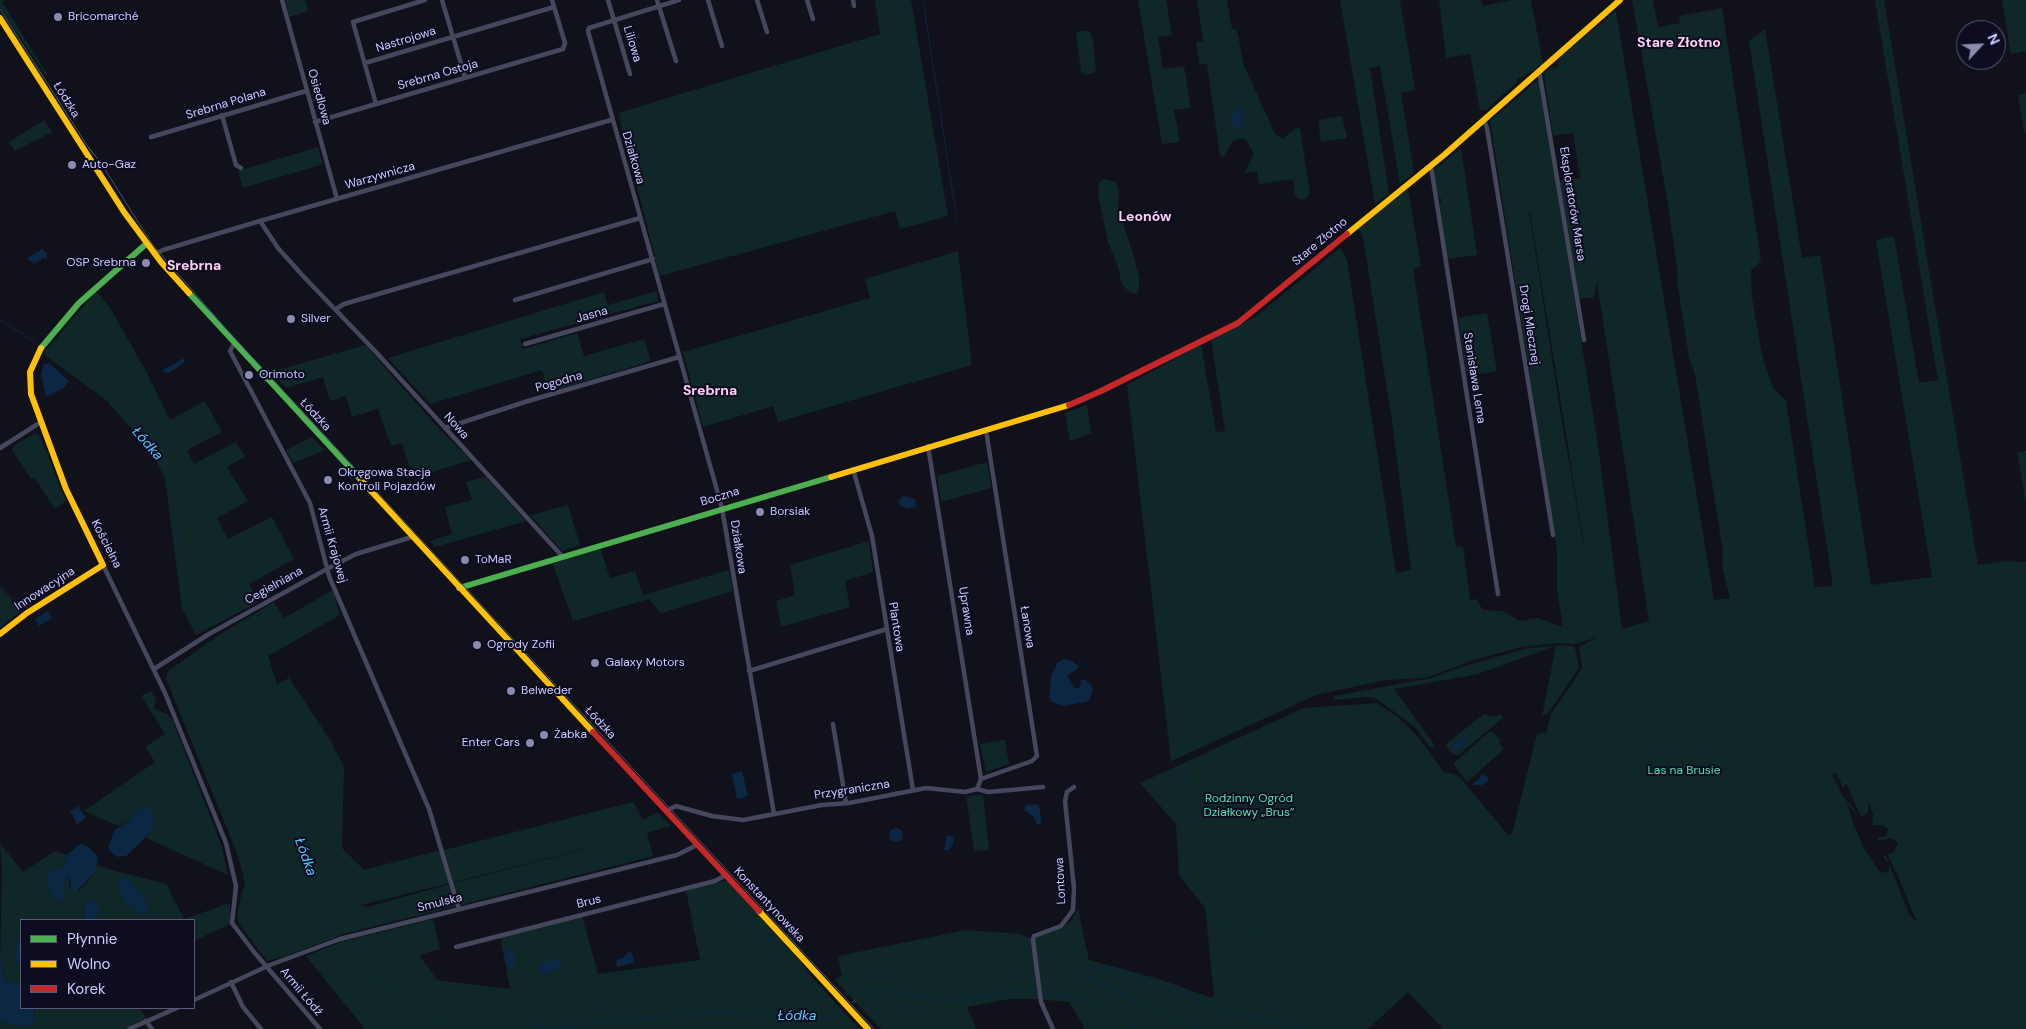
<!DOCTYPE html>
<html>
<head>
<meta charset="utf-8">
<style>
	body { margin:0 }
	#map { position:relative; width:2026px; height:1029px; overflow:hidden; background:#11111c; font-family:"DM Sans",sans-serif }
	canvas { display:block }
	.legend { position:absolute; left:20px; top:919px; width:175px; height:90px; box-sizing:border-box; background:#0d0c21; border:1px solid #59597a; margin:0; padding:6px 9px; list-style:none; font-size:15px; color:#cccdff }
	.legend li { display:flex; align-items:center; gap:10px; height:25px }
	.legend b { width:25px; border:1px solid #59597a }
	.north { position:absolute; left:1956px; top:20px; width:50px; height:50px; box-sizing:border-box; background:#0d0c21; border:1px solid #59597a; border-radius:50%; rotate:65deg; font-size:14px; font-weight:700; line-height:20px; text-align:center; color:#cccdff }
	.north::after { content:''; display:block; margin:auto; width:18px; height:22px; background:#8b8bb0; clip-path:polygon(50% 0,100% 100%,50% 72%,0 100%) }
</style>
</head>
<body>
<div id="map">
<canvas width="2026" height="1029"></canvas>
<ul class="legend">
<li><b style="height:6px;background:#4caf50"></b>Płynnie</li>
<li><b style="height:6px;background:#ffc107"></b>Wolno</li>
<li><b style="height:6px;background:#c62828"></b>Korek</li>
</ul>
<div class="north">N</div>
</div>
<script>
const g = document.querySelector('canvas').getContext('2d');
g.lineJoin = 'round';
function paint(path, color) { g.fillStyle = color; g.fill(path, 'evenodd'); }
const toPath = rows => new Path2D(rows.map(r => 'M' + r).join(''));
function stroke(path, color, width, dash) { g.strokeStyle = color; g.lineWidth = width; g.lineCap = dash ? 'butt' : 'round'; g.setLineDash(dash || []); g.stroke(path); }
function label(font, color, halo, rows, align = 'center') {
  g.font = font + ' "DM Sans",sans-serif'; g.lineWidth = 4; g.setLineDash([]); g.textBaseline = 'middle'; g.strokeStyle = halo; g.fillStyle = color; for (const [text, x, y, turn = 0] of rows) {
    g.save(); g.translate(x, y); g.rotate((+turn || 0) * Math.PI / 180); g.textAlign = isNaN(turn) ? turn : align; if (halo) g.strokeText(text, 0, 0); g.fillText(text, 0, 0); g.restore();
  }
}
paint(toPath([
	[0,0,6,0,2,2,47,74,46,75,12,26,0,7],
	[285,0,305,0,308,11,289,17],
	[875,0,911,0,948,216,900,229,895,211,660,276,618,113,880,34],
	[1138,0,1166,0,1172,35,1158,37,1163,69,1184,66,1191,108,1174,110,1180,142,1162,144],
	[1197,0,1227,0,1232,29,1236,29,1238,35,1243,63,1275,134,1283,139,1294,129,1300,128,1310,193,1306,199,1299,199,1295,195,1293,179,1259,184,1257,171,1244,173,1254,154,1246,140,1240,138,1233,141,1223,158,1220,155,1207,64,1199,64,1196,42,1203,41],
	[1340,0,1405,0,1400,1,1415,90,1401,93,1414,173,1400,184,1380,66,1370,68,1389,194,1375,204],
	[1439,0,1481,0,1483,6,1512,0,1531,0,1543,64,1523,77,1517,78,1517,82,1486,110,1480,110,1470,54,1446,58],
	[1632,0,1653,0,1658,27,1680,23,1679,16,1722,8,1761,260,1756,267,1751,270,1752,298,1762,355,1773,388,1786,401,1815,587,1833,586,1749,41,1765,29,1802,258,1820,255,1871,585,1932,577,1876,240,1894,236,1919,383,1938,380,1875,0,1884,0,1978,565,2006,561,2026,562,2026,1029,1443,1029,1408,992,1368,1029,1085,1029,1069,1002,1035,999,1010,999,967,1007,976,1028,975,1029,881,1029,835,980,842,976,838,956,966,930,1020,934,1030,938,1064,927,1072,920,1078,908,1089,960,1159,979,1212,998,1214,995,1205,908,1179,875,1176,824,1140,783,1304,708,1376,703,1398,717,1418,737,1444,772,1458,775,1508,835,1512,834,1537,734,1546,733,1551,714,1581,670,1582,664,1579,647,1598,637,1575,644,1558,643,1522,647,1477,659,1425,678,1385,680,1316,695,1171,761,1127,385,1201,344,1216,432,1225,431,1211,339,1254,318,1340,248,1347,260,1396,573,1411,570,1393,428,1363,237,1358,229,1408,189,1421,266,1413,269,1456,547,1463,546,1470,600,1476,599,1483,610,1502,611,1520,621,1538,618,1563,627,1557,590,1557,550,1490,121,1539,79,1598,445,1622,629,1649,621,1597,282,1594,297,1579,299,1560,181,1580,178,1573,133,1553,136,1544,74,1551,67,1554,69,1557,67,1560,57,1616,11,1714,600,1730,598,1722,566,1723,553,1695,374,1689,358,1677,281,1678,275,1668,204],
	[1529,212,1530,212,1587,564,1562,422],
	[1836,773,1843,787,1846,784,1848,787,1860,815,1863,816,1868,812,1869,803,1873,814,1872,825,1882,825,1888,829,1886,836,1877,838,1879,841,1891,838,1898,843,1894,852,1883,857,1889,864,1889,871,1882,873,1879,871,1865,850,1853,823,1847,803,1857,815,1856,812,1842,795,1832,774],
	[1888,855,1903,888,1916,921,1910,916,1886,856],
	[2002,0,2026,0,2026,55,2025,51,2011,54],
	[0,11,12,30,44,77,41,78],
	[1083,31,1089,31,1093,39,1096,72,1086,75,1081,72,1076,33],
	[2026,93,2026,133,2024,133,2018,95],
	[1342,116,1347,138,1321,142,1318,120],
	[44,120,52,132,15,151,9,142],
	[318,147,323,164,243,188,238,171],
	[1461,148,1477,255,1447,259,1439,203,1441,203,1441,198,1438,198,1434,170],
	[1103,179,1116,182,1119,190,1118,208,1134,257,1139,278,1139,289,1137,294,1131,293,1122,285,1118,267,1108,242,1098,194,1099,183],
	[958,251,972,365,778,422,773,406,703,427,683,352,870,298,865,279],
	[96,291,109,306,145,369,170,420,205,401,222,432,187,450,194,464,236,442,245,457,227,467,248,501,217,518,228,539,272,517,294,559,249,584,258,602,196,635,182,608,165,479,152,452,106,400,43,354],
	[657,291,658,301,520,339,523,349,577,333,584,356,644,339,651,361,549,392,542,370,430,404,388,358,604,292,608,305],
	[1487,313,1497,371,1467,376,1458,318],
	[365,345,441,431,471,460,413,478,402,443,391,446,378,409,352,417,346,396,330,401,323,377,286,388,269,370,282,369],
	[1087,405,1091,433,1070,441,1065,413],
	[35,433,40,436,66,501,55,509,34,477,31,479,12,450,13,446],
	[312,437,325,450,293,463,286,450],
	[2026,451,2026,505,2017,452],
	[987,462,991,488,941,502,937,476],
	[486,477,526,521,435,547,430,541,452,534,445,507,472,500,466,482],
	[568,505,580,545,562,551,530,515],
	[869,541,873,572,845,581,850,607,781,627,776,601,795,595,790,565],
	[600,548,610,578,635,571,643,595,729,570,733,591,661,613,649,599,573,621,552,562],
	[0,588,22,610,0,628],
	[333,590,340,615,268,656,277,684,289,678,330,740,344,767,342,848,364,870,441,850,444,867,448,871,450,883,361,905,367,907,451,884,456,906,344,934,284,957,267,961,239,924,237,915,243,888,245,889,243,873,235,848,166,679,168,671,216,637,274,602,284,618],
	[1556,645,1573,646,1575,648,1579,668,1549,712,1542,717],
	[1555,646,1478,674,1394,689,1436,747,1430,747,1415,727,1377,699,1367,697,1333,700,1334,696,1431,678,1464,666,1529,648],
	[151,691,156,700,154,709,168,714,173,721,222,847,228,875,146,838,152,831,139,809,131,819,119,826,84,811,155,762,145,747,165,734,141,696],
	[1484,714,1493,717,1501,714,1503,718,1457,756,1449,751,1446,744],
	[1489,732,1493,732,1501,741,1499,743,1504,749,1467,782,1454,765,1454,763],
	[1005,740,1009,764,986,772,980,744],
	[983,795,989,850,974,851,966,796],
	[633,802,643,820,658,812,671,826,647,833,653,856,461,905,454,883,631,837,454,882,444,850],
	[0,843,23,872,55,851,67,855,63,868,49,873,64,899,66,889,65,880,68,877,71,889,79,891,90,879,97,866,166,884,184,919,230,903,230,924,194,941,194,920,95,920,99,912,83,910,84,920,21,920,21,937,17,944,15,959,21,969,21,985,4,980,2,962,0,963,2,868],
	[723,881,727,881,796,956,812,977,859,1029,365,1029,306,956,341,942,433,919,440,949,419,955,437,980,510,989,500,936,582,916,598,974,700,960,686,891],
	[34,1008,139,1008,147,1019,124,1029,0,1029,0,1020,35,1020]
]), '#0f2726');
paint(toPath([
	[1236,109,1241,109,1243,126,1237,130,1230,119],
	[42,249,47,253,47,259,43,258,34,264,27,258],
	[184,358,185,362,175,369,168,373,161,371],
	[44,364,50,364,69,381,64,388,46,397,41,374],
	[903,496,915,499,916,507,908,509,902,507,898,502],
	[48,611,52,618,39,626,35,619],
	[1064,659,1071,660,1080,667,1067,676,1074,688,1080,688,1081,680,1084,679,1090,684,1093,690,1089,701,1064,706,1052,702,1049,697,1051,676,1058,662],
	[1464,734,1468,741,1458,749,1453,749,1453,743,1459,740],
	[742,771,748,796,737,799,732,774],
	[1484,774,1488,777,1488,781,1482,785,1473,785,1474,782,1479,780,1480,776],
	[1037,804,1039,806,1042,823,1037,825,1034,817,1024,810,1026,805],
	[78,806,86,818,77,824,70,811],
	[150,807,154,816,152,831,126,856,118,857,112,853,108,848,114,831,131,819,139,809],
	'889 835a7 7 0 1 1 14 0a7 7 0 1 1-14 0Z',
	[947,835,953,837,953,845,949,850,944,850],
	[80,844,87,846,96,854,98,861,94,873,77,891,71,889,70,880,67,877,65,880,66,889,64,901,56,901,51,895,48,880,49,873,63,867,67,855],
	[123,878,127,878,134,884,144,896,148,910,143,915,125,902,117,887,118,882],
	[93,900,99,906,99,912,95,920,84,920,84,906],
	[21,937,21,969,15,959,17,944],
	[509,948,514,952,515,957,515,965,512,969,507,967,505,958,505,951],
	[629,951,632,953,634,963,617,967,616,960,623,958],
	[555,959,563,963,561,966,547,974,539,974,539,964],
	[2,962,4,980,21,985,21,1008,33,1008,35,1020,31,1026,12,1025,0,1020,0,963]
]), '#0b2743');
stroke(toPath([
	[923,0,957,221],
	[0,320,35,342],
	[45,350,101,391,166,467,172,485,184,605,199,631],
	[0,586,19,604],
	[206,642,235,685,256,742,276,779,338,949,349,961,454,1029],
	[1184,792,1186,767],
	[1183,810,1182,846,1186,882,1258,972],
	[1089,966,1122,972,1162,984,1229,1011,1302,1029],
	[1089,977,1200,1029],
	[864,995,864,954],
	[849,1005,860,996,871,992,883,991,953,1001,1024,990,1085,999,1136,1029],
	[533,1029,715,1012,813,1019,826,1018,846,1008],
	[1229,1029,1277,962,1275,948,1262,937,1230,924]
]), '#0b2743', 1);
stroke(toPath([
	[282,0,337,199],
	[442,0,465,77],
	[608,0,630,74],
	[657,0,676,61],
	[679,0,589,28,588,31,722,508,774,814],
	[708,0,722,46],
	[757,0,767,32],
	[807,0,813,19],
	[853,0,854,6],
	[365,63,554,7],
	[1538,73,1540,76,1584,340],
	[376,104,353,22,425,0],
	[222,115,236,165,241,168],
	[1484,120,1487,128,1553,535],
	[315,122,563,49,565,43,552,0],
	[151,137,306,91],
	[1431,166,1498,594],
	[260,221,278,248,304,277,375,351,562,556],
	[154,254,163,250,260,221,611,120],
	[515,300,653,259],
	[336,309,344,304,640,218],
	[234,344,230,351,310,503,329,576,429,809,459,909],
	[525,344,664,304],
	[445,428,528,401,679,357],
	[928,446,981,779],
	[0,448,41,422],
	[853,469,872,536,913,790],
	[103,565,165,693,226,843,236,886,232,923,254,952,320,1029],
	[154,669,209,634,327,569,356,554,412,537],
	[749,671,887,629],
	[833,724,846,803],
	[977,789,981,779,1032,761,1037,756,986,430],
	[666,811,676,806,712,816,743,820,822,805,849,803,926,788,965,792,977,789,988,792,1043,787],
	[456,947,715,881,726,875],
	[231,982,243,1007,261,1029],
	[194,1000,270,965,340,939,677,855,697,845],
	[146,1021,152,1029],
	[129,1029,177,1008],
	[1053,1029,1041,1002,1033,940,1034,936,1061,926,1073,910,1074,888,1065,801,1067,792,1074,787]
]), '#45475d', 4.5);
stroke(toPath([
	[189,293,361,480],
	[41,348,79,303,146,244],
	[459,588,831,477]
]), '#4caf50', 6);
stroke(toPath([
	[0,18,124,212,161,262,189,293],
	[1347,234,1444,155,1620,0],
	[831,477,1069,405],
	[361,480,593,732],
	[0,634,27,613,103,565,66,489,31,394,30,372,41,348],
	[759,911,868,1029]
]), '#ffc107', 6);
stroke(toPath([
	[1069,405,1099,392,1238,323,1347,234],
	[593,732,759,911]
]), '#c62828', 6);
stroke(toPath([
	[0,9,92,153],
	[89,148,101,163,152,244,227,330,874,1029]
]), '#3d5865', 1);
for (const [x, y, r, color] of [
	[58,17,5,"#8b8bb0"],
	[72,165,5,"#8b8bb0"],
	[146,263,5,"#8b8bb0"],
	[291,319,5,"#8b8bb0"],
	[249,375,5,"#8b8bb0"],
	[328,480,5,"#8b8bb0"],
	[760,512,5,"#8b8bb0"],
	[465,560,5,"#8b8bb0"],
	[477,645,5,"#8b8bb0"],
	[595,663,5,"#8b8bb0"],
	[511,691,5,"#8b8bb0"],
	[544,735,5,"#8b8bb0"],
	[530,743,5,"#8b8bb0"]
]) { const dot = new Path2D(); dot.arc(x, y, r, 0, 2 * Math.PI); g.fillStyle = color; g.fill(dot); stroke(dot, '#0d0c21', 2); }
label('12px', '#cccdff', '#0d0c21', [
	["Bricomarché",68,17],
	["Auto-Gaz",82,165],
	["OSP Srebrna",136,263,"right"],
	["Silver",301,319],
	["Orimoto",259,375],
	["Okręgowa Stacja",338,473],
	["Kontroli Pojazdów",338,487],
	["Borsiak",770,512],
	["ToMaR",475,560],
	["Ogrody Zofii",487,645],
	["Galaxy Motors",605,663],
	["Belweder",521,691],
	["Żabka",554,735],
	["Enter Cars",520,743,"right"]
], 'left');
label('12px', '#cccdff', '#0d0c21', [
	["Nastrojowa",406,40,-17],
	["Liliowa",632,44,73],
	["Srebrna Ostoja",438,75,-16],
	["Osiedlowa",319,97,74],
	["Łódzka",66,100,58],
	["Srebrna Polana",226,104,-17],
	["Działkowa",633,158,74],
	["Warzywnicza",380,176,-16],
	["Eksploratorów Marsa",1572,204,81],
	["Stare Złotno",1320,242,-40],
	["Jasna",592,315,-16],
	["Drogi Mlecznej",1529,325,81],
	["Stanisława Lema",1474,378,81],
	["Pogodna",559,382,-16],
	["Łódzka",315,415,47],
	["Nowa",456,426,48],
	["Boczna",720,497,-17],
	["Kościelna",106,544,63],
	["Armii Krajowej",332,545,74],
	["Działkowa",738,547,81],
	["Cegielniana",274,586,-29],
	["Innowacyjna",45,589,-33],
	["Uprawna",966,611,81],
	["Plantowa",896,627,81],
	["Łanowa",1027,627,81],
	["Łódzka",600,723,47],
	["Przygraniczna",852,790,-9],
	["Lontowa",1061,881,-93],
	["Brus",589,902,-14],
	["Smulska",440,903,-14],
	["Konstantynowska",769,905,47],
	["Armii Łódź",301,992,50]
]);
label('12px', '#54e3ae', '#0d0c21', [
	["Las na Brusie",1684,771],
	["Rodzinny Ogród",1249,799],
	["Działkowy „Brus”",1249,813]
]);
label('bold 14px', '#ffcef3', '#0d0c21', [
	["Stare Złotno",1679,43],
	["Leonów",1145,217],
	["Srebrna",194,266],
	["Srebrna",710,391]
]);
label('italic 14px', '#5ac7ff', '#0d0c21', [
	["Łódka",147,444,49],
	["Łódka",305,857,70],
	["Łódka",797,1016]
]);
</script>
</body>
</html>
